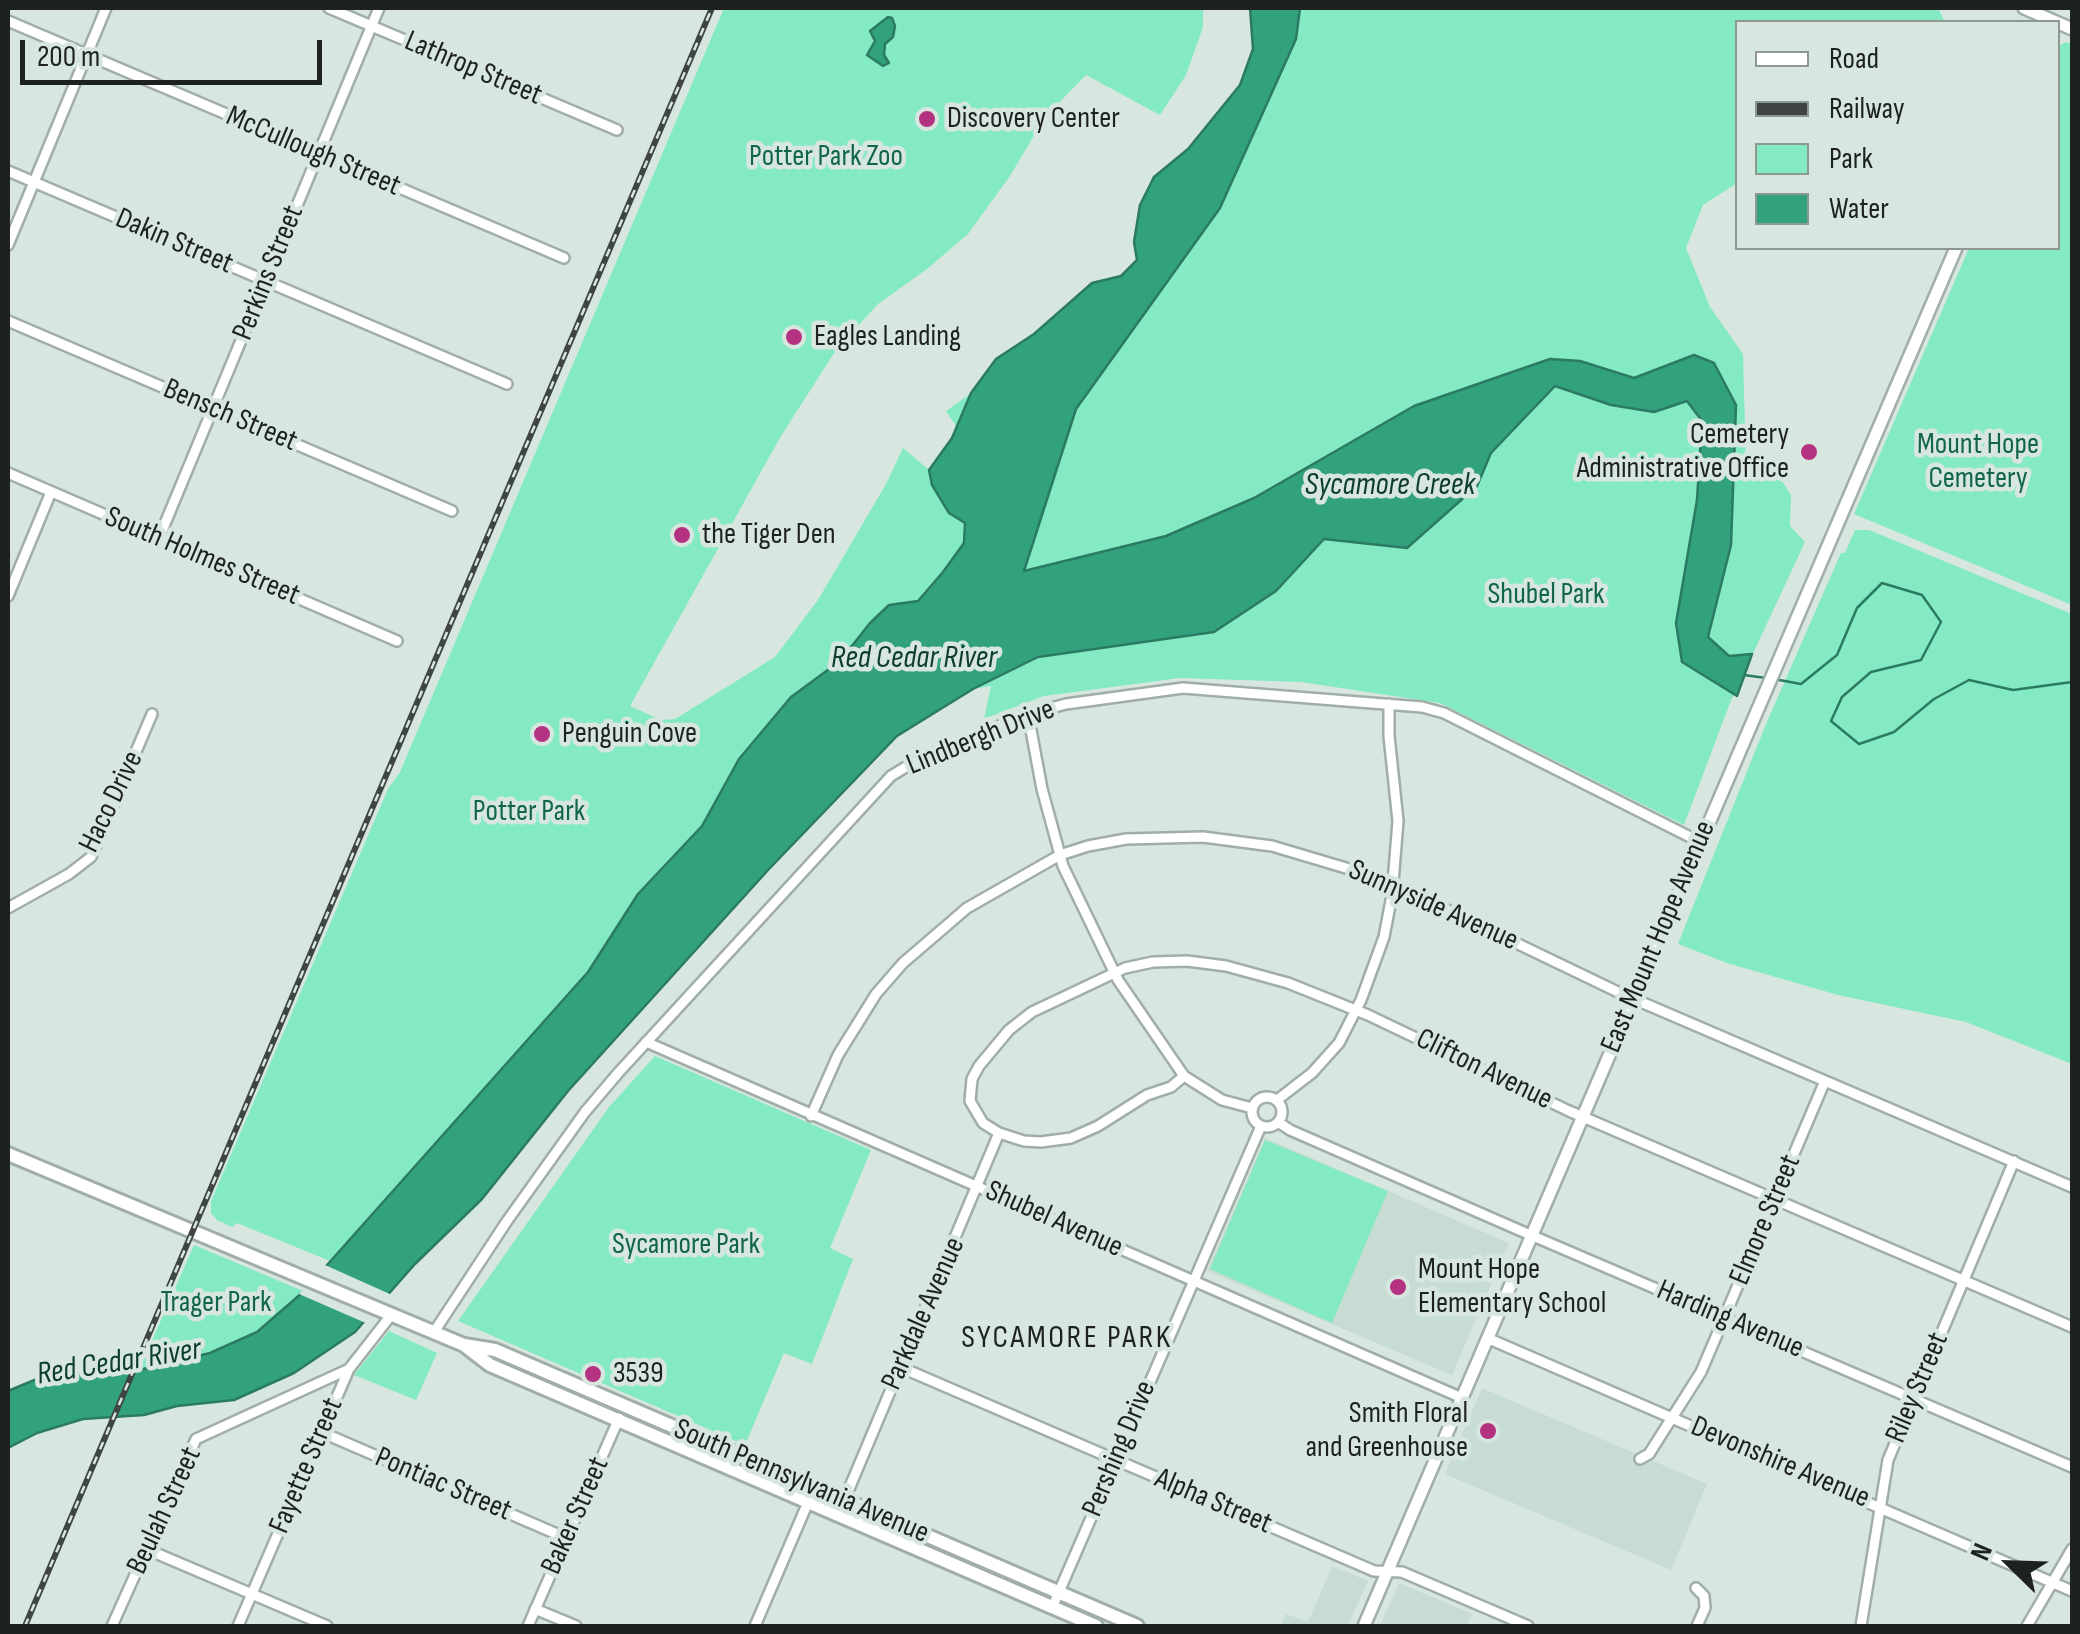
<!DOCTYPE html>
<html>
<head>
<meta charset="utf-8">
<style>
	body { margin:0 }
	#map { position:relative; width:2080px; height:1634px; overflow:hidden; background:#d8e6e0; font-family:"Sofia Sans Condensed",sans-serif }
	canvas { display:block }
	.frame { position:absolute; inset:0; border:10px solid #1d2220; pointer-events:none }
	.legend { position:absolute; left:1735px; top:20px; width:325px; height:230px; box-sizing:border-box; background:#d8e6e0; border:2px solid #8d9893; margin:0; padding:12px 18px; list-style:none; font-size:30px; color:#1d2220 }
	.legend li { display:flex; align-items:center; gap:20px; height:50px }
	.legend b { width:50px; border:2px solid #8d9893 }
	.north { position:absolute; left:1960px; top:1514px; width:100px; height:100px; -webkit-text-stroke:8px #d8e6e0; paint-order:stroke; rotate:293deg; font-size:28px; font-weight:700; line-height:40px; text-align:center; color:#1d2220 }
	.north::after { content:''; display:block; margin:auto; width:35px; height:45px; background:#1d2220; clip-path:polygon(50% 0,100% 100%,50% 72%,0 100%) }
	.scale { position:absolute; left:20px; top:40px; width:302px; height:45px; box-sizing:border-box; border:5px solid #1d2220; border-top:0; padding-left:12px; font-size:30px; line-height:35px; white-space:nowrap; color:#1d2220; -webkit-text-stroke:8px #d8e6e0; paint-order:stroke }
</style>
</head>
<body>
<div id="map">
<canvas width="2080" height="1634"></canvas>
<div class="frame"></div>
<ul class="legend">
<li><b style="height:12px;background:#fff"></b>Road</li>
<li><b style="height:12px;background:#3f4543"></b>Railway</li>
<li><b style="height:28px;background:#84eac4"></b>Park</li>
<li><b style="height:28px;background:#31a17e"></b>Water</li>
</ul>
<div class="north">N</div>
<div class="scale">200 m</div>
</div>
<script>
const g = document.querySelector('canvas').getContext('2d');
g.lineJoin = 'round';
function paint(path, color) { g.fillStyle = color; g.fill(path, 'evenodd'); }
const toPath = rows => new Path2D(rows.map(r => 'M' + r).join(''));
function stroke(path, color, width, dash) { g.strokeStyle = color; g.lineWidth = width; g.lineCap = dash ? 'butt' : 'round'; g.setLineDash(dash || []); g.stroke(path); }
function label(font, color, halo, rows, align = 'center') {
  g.font = font + ' "Sofia Sans Condensed",sans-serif'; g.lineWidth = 9; g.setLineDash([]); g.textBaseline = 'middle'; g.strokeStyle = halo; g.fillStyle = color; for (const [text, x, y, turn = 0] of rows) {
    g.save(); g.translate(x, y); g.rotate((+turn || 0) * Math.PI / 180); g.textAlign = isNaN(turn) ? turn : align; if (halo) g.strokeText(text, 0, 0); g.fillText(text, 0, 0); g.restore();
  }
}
paint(toPath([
	[1265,1138,1509,1243,1452,1375,1207,1271],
	[1482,1388,1707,1484,1671,1570,1445,1474],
	[1332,1566,1368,1581,1348,1626,1281,1626,1286,1614,1308,1622],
	[1399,1583,1472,1614,1467,1626,1380,1626]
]), '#c7dcd2');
paint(toPath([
	[724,8,1203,8,1203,27,1186,75,1160,115,1086,75,1045,117,1010,176,968,234,927,269,878,304,836,350,781,436,630,706,661,720,675,719,775,657,818,600,886,484,903,448,929,470,932,485,965,523,964,543,943,572,918,601,889,605,870,623,840,661,791,697,739,759,702,826,638,894,588,972,330,1261,237,1223,232,1227,217,1220,211,1213,211,1201,388,789,400,772],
	[1300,8,1938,8,1944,20,1943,22,1738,22,1737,183,1703,205,1686,248,1710,307,1743,354,1746,465,1780,478,1791,495,1790,526,1805,542,1730,703,1684,825,1440,703,1301,682,1180,678,1044,696,984,719,991,686,973,689,966,441,946,411,1093,308,1220,208,1296,39],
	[2066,42,2072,44,2072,605,1854,514,1969,248,2058,248,2058,46],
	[1855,530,1869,530,2072,614,2072,1064,1966,1022,1838,995,1727,963,1678,944,1766,724,1841,553,1845,553],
	[655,1056,871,1150,830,1248,853,1259,812,1364,784,1353,745,1445,458,1321,609,1107],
	[1265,1140,1388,1191,1332,1323,1210,1269],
	[194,1245,303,1291,257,1332,210,1353,139,1370],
	[389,1331,437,1353,416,1400,354,1375]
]), '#84eac4');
const water = toPath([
	[1250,8,1300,8,1296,39,1220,208,1076,409,1024,571,1166,536,1254,498,1414,406,1550,359,1580,361,1634,378,1694,355,1714,363,1736,405,1731,545,1708,637,1729,656,1752,654,1737,696,1682,662,1676,623,1697,500,1702,421,1687,401,1654,412,1611,405,1555,386,1491,453,1477,486,1407,548,1324,539,1276,591,1214,632,1038,657,973,689,897,736,769,869,568,1091,482,1199,415,1264,355,1332,294,1373,234,1400,177,1406,144,1415,83,1419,37,1433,8,1448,8,1391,80,1361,139,1370,210,1353,257,1332,303,1292,588,972,638,894,702,826,739,759,791,697,840,661,870,623,889,605,918,601,943,572,964,543,965,523,949,513,932,485,929,470,952,438,971,393,996,359,1034,334,1092,283,1121,276,1137,260,1134,242,1140,205,1154,177,1188,149,1240,85,1253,49,1250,8],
	[888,17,892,18,895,26,893,37,885,44,884,55,889,63,883,66,867,55,875,41,870,31,888,17]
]);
paint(water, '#31a17e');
stroke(water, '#2b7b62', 2.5);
paint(toPath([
	[325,1265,392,1295,368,1324,299,1294]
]), '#d8e6e0');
stroke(toPath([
	[1744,675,1766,678],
	[1774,679,1801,684,1837,655,1857,608,1882,583,1922,595,1941,622,1921,660,1871,672,1842,697,1831,721,1859,744,1894,732,1934,699,1969,680,2013,690,2072,682]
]), '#2b7b62', 2.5);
const minor = toPath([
	[329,8,617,130],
	[8,21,564,258],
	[8,171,507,384],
	[8,245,106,8],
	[8,321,452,511],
	[8,473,397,641],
	[159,538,379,8],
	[8,596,51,492],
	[1028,714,1042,789,1063,866,1118,980,1184,1076,1222,1100,1252,1108],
	[8,908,69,874,91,857,152,714],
	[646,1042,1462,1398],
	[1184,1076,1171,1087,1147,1095,1098,1126,1071,1138,1041,1142,1024,1141,999,1133,983,1123,970,1101,972,1079,979,1066,1009,1030,1032,1012,1125,968,1153,962,1187,961,1226,966,1288,983,1368,1015,1569,1111,2072,1327],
	'1252 1112a15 15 0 1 1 30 0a15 15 0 1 1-30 0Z',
	[1277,1100,1312,1073,1339,1043,1361,1000,1384,937,1392,895,1398,821,1389,736,1389,704],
	[811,1116,838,1055,876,994,903,963,967,908,1060,855,1088,846,1126,839,1203,837,1272,846,1383,879,1620,993,2072,1187],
	[1278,1122,1290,1130,1519,1230,2072,1467],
	[434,1332,507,1221,585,1112,619,1072,891,776,914,762,1028,714,1066,704,1183,688,1422,707,1444,713,1700,842],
	[1487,1338,2072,1591],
	[900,1367,1374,1571,1402,1572,1528,1626],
	[321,1432,566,1538],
	[1640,1459,1649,1454,1701,1372,1825,1081],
	[838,1515,999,1133],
	[146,1549,327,1626],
	[1696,1588,1704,1596,1705,1608,1697,1626],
	[1052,1608,1261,1126],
	[535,1609,576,1626],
	[112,1626,196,1439,349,1369],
	[238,1626,349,1369,392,1314],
	[528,1626,619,1418],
	[755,1626,809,1500],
	[1861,1626,1888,1460,2014,1161],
	[2027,1626,2072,1549]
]);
const tertiary = toPath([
	[2024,8,2072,29],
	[1364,1626,1956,248]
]);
const secondary = toPath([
	[8,1154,464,1345,495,1350,1137,1626],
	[464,1345,490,1365,1096,1626]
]);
stroke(minor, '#a1aea8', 14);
stroke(tertiary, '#a1aea8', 16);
stroke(secondary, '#a1aea8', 18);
stroke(minor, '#fff', 9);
stroke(tertiary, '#fff', 11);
stroke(secondary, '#fff', 12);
const rail = toPath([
	[25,1626,712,8]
]);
stroke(rail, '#3f4543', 6);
stroke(rail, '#d8e6e0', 2.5, [8]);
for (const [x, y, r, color] of [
	[927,119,10,"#b33380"],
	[794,337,10,"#b33380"],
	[1809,452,10,"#b33380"],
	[682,535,10,"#b33380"],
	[542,734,10,"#b33380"],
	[1398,1287,10,"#b33380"],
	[593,1374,10,"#b33380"],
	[1488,1431,10,"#b33380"]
]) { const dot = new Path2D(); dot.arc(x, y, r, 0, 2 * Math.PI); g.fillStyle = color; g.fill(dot); stroke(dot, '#d8e6e0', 4); }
label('30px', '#1d2220', '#d8e6e0', [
	["Lathrop Street",473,69,23],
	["McCullough Street",313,152,23],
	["Dakin Street",174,242,23],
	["Perkins Street",269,273,-68],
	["Bensch Street",230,416,23],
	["South Holmes Street",202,557,23],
	["Lindbergh Drive",981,738,-22],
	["Haco Drive",112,802,-64],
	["Sunnyside Avenue",1433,906,24],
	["East Mount Hope Avenue",1659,937,-67],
	["Clifton Avenue",1484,1070,26],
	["Shubel Avenue",1054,1220,24],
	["Elmore Street",1766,1220,-67],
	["Parkdale Avenue",924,1314,-66],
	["Harding Avenue",1730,1320,23],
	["Riley Street",1918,1388,-67],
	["Pershing Drive",1120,1449,-67],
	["Devonshire Avenue",1780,1463,23],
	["Fayette Street",307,1466,-67],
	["South Pennsylvania Avenue",801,1482,23],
	["Pontiac Street",443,1485,23],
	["Alpha Street",1213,1502,23],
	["Beulah Street",165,1511,-65],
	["Baker Street",576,1516,-66]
]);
label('30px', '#1d2220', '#d8e6e0', [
	["Discovery Center",947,119],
	["Eagles Landing",814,337],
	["Cemetery",1789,435,"right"],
	["Administrative Office",1789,469,"right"],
	["the Tiger Den",702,535],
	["Penguin Cove",562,734],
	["Mount Hope",1418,1270],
	["Elementary School",1418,1304],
	["3539",613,1374],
	["Smith Floral",1468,1414,"right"],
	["and Greenhouse",1468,1448,"right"]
], 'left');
label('30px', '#11654d', '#d8e6e0', [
	["Potter Park Zoo",826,157],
	["Mount Hope",1978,445],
	["Cemetery",1978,479],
	["Shubel Park",1546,595],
	["Potter Park",529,812],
	["Sycamore Park",686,1245],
	["Trager Park",216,1303]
]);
label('italic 32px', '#0d3d2e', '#d8e6e0', [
	["Sycamore Creek",1390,486],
	["Red Cedar River",914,659],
	["Red Cedar River",119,1363,-9]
]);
g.letterSpacing = '2.5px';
label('32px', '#1d2220', '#d8e6e0', [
	["SYCAMORE PARK",1067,1339]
]);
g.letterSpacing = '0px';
</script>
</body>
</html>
